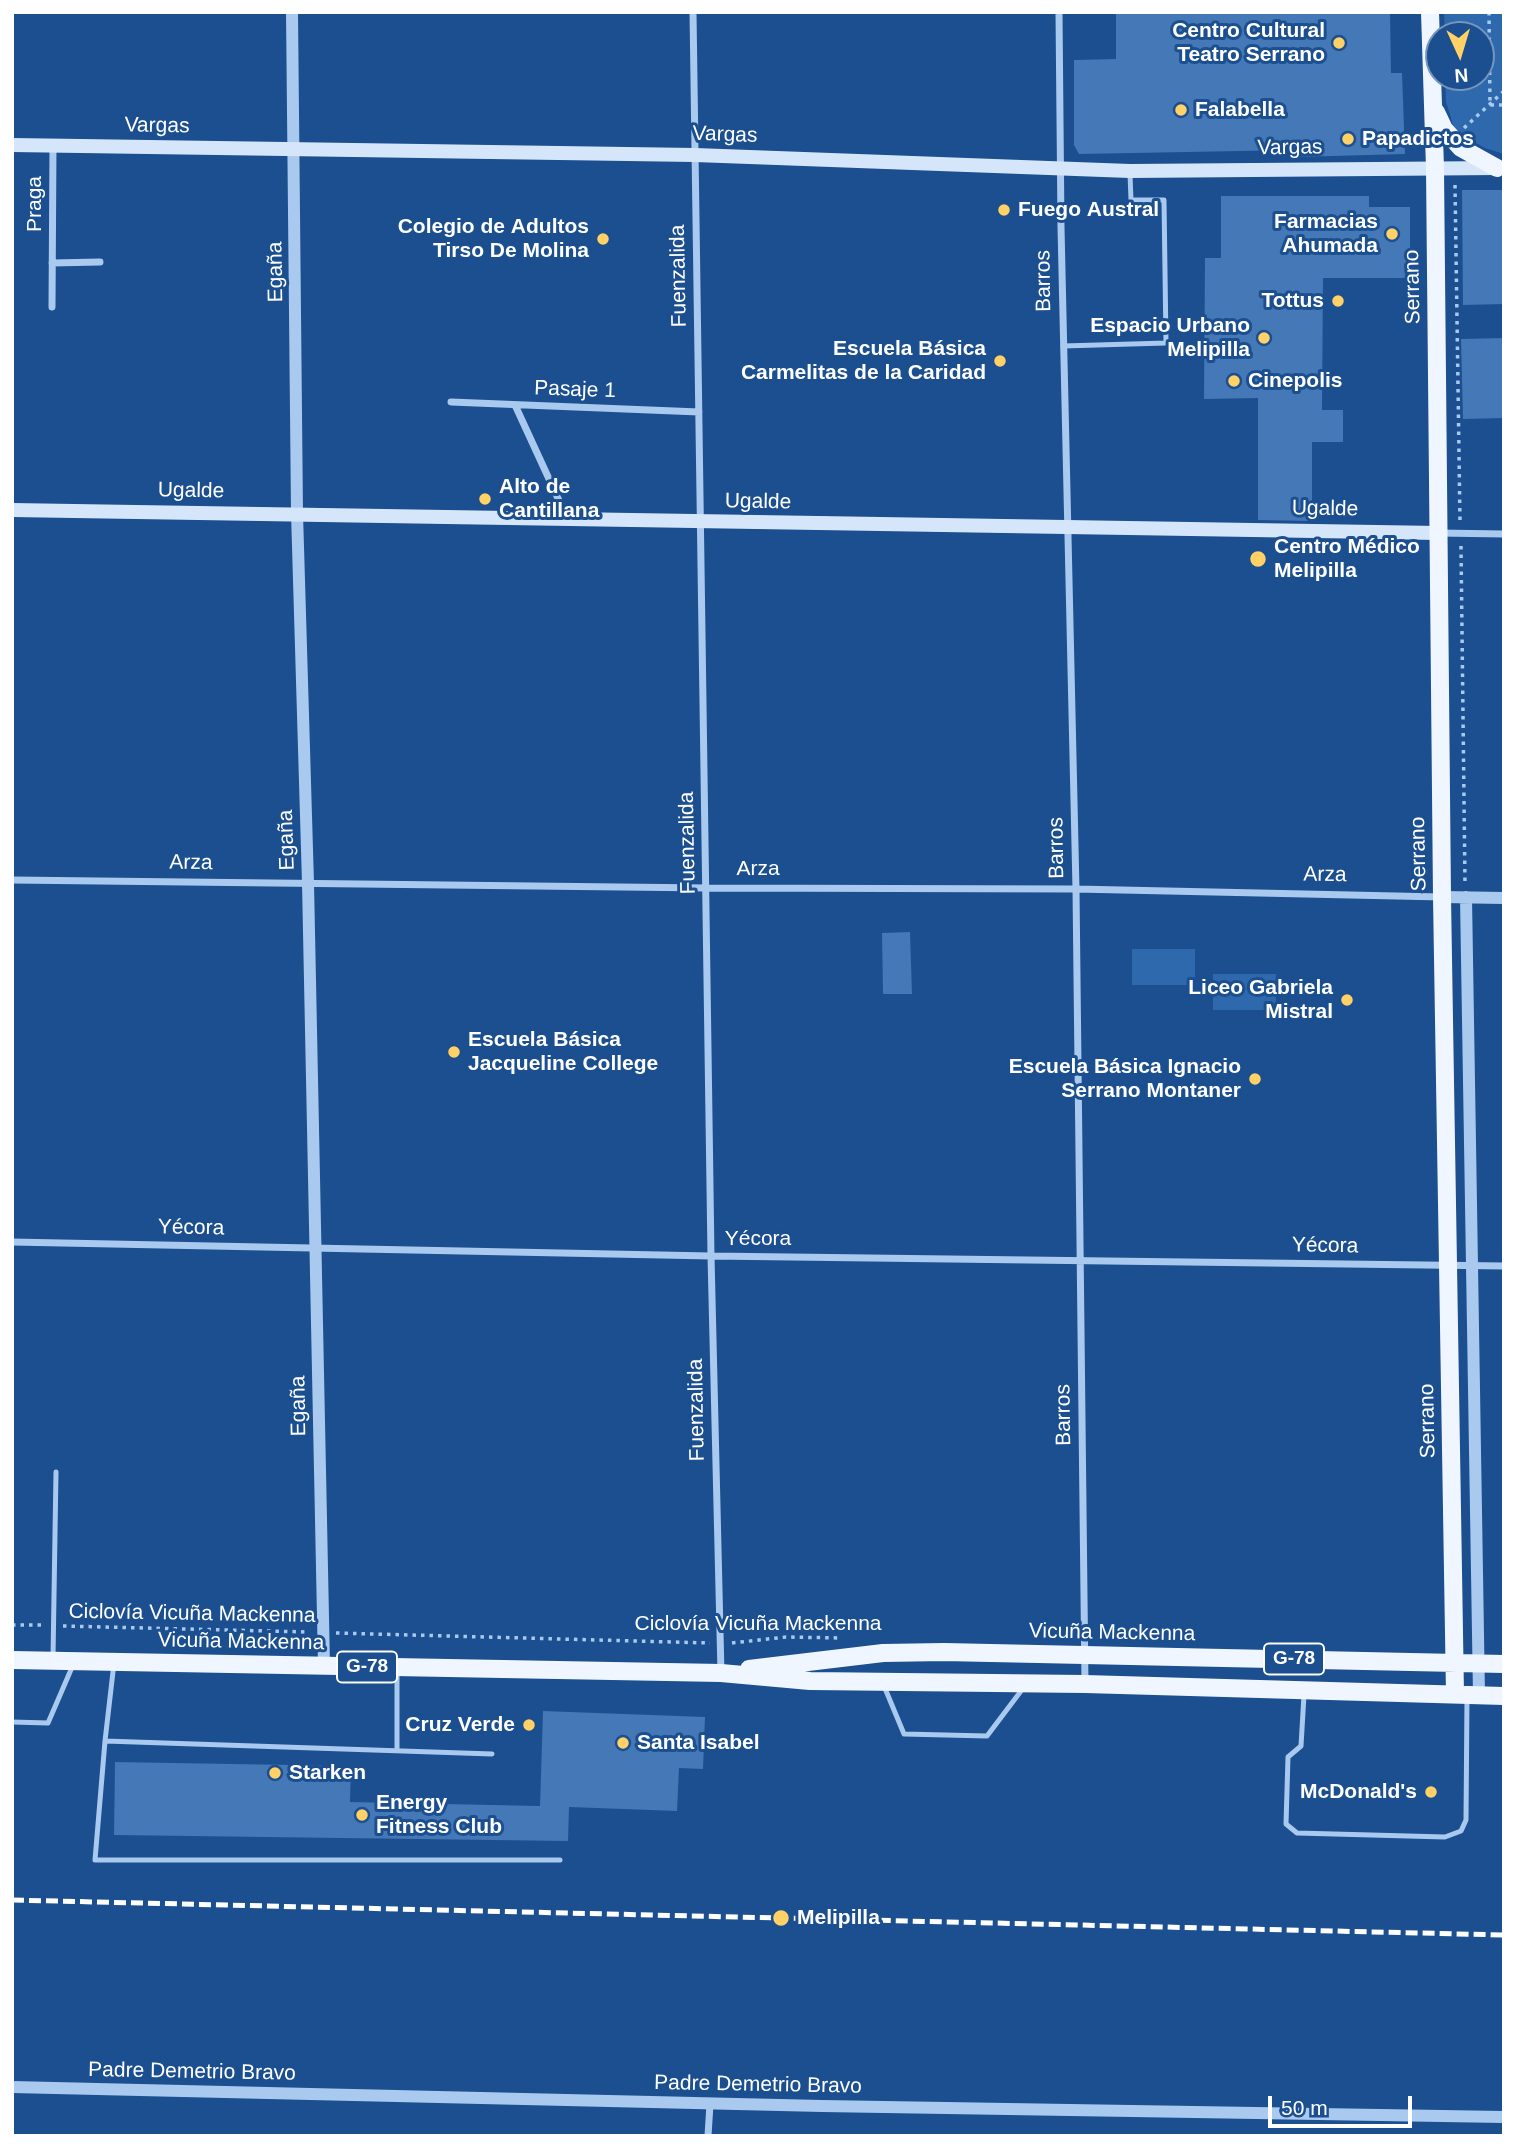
<!DOCTYPE html>
<html>
<head>
<meta charset="utf-8">
<style>
	body { margin:0 }
	#map { position:relative; width:1516px; height:2148px; overflow:hidden; background:#1b4f8f; font-family:Arial,sans-serif }
	canvas { display:block }
	.frame { position:absolute; inset:0; border:14px solid #fff; pointer-events:none }
	.north { position:absolute; left:1425px; top:21px; width:70px; height:70px; box-sizing:border-box; background:#1b4f8f; border:2px solid #7695bc; border-radius:50%; rotate:176deg; font-size:19px; font-weight:700; line-height:28px; text-align:center; color:#fff }
	.north::after { content:''; display:block; margin:auto; width:24px; height:32px; background:#ffd166; clip-path:polygon(50% 0,100% 100%,50% 72%,0 100%) }
	.scale { position:absolute; left:1268px; top:2096px; width:144px; height:32px; box-sizing:border-box; border:4px solid #fff; border-top:0; padding-left:9px; font-size:21px; line-height:24px; white-space:nowrap; color:#fff; -webkit-text-stroke:5px #1b4f8f; paint-order:stroke }
</style>
</head>
<body>
<div id="map">
<canvas width="1516" height="2148"></canvas>
<div class="frame"></div>
<div class="north">N</div>
<div class="scale">50 m</div>
</div>
<script>
const g = document.querySelector('canvas').getContext('2d');
g.lineJoin = 'round';
function paint(path, color) { g.fillStyle = color; g.fill(path, 'evenodd'); }
const toPath = rows => new Path2D(rows.map(r => 'M' + r).join(''));
function stroke(path, color, width, dash) { g.strokeStyle = color; g.lineWidth = width; g.lineCap = dash ? 'butt' : 'round'; g.setLineDash(dash || []); g.stroke(path); }
function label(font, color, halo, rows, align = 'center') {
  g.font = font + ' Arial,sans-serif'; g.lineWidth = 6; g.setLineDash([]); g.textBaseline = 'middle'; g.strokeStyle = halo; g.fillStyle = color; for (const [text, x, y, turn = 0] of rows) {
    g.save(); g.translate(x, y); g.rotate((+turn || 0) * Math.PI / 180); g.textAlign = isNaN(turn) ? turn : align; if (halo) g.strokeText(text, 0, 0); g.fillText(text, 0, 0); g.restore();
  }
}
paint(toPath([
	[1444,12,1504,12,1504,154,1485,148,1455,131,1446,102,1445,77,1481,77,1481,35,1445,35],
	[1132,949,1195,949,1195,985,1132,985],
	[1213,974,1276,974,1276,1010,1213,1010]
]), '#2e69ad');
paint(toPath([
	[1116,12,1390,12,1391,73,1402,73,1405,154,1296,157,1295,150,1079,154,1074,145,1074,60,1116,59],
	[1462,190,1504,190,1504,304,1463,305],
	[1221,196,1369,196,1369,207,1410,207,1410,278,1323,278,1322,410,1343,410,1343,442,1312,442,1312,521,1258,520,1258,398,1204,399,1205,258,1221,258],
	[1504,338,1504,418,1463,419,1461,339],
	[910,932,912,994,883,994,882,933],
	[543,1711,705,1717,703,1769,679,1768,677,1811,569,1807,568,1841,114,1835,115,1762,351,1766,350,1802,540,1806]
]), '#4478b7');
stroke(toPath([
	[1489,12,1490,105,1504,105],
	[1464,128,1504,91],
	[1455,185,1460,521],
	[1461,546,1465,884],
	[12,1625,42,1625],
	[63,1626,308,1632],
	[336,1633,710,1643],
	[732,1643,786,1637,842,1638]
]), '#a9c9ee', 3.5, [3.5, 5]);
stroke(toPath([
	[1063,346,1166,343,1164,200,1131,200,1130,174],
	[53,1658,56,1472],
	[114,1663,105,1741,95,1860,560,1860],
	[884,1686,904,1734,987,1736,1024,1687],
	[1304,1695,1301,1746,1288,1757,1286,1824,1297,1833,1445,1837,1461,1831,1466,1820,1467,1698],
	[12,1722,48,1723,73,1665],
	[105,1741,492,1754],
	[397,1750,397,1670]
]), '#a9c9ee', 5);
stroke(toPath([
	[693,12,711,1256,721,1673],
	[1059,12,1061,227,1076,889,1085,1683],
	[52,263,100,262],
	[52,307,53,145],
	[451,402,699,412],
	[515,405,567,518],
	[1438,533,1504,534],
	[12,880,707,888,1076,889,1442,897],
	[12,1242,711,1256,1504,1266],
	[708,2136,710,2104]
]), '#a9c9ee', 7);
stroke(toPath([
	[292,12,297,513,308,883,324,1666],
	[1442,897,1504,898],
	[1466,897,1479,1695],
	[12,2087,822,2106,1504,2117]
]), '#a9c9ee', 12);
stroke(toPath([
	[12,145,695,155,1130,171,1498,168],
	[12,510,1438,533]
]), '#d6e6fa', 14);
stroke(toPath([
	[1430,12,1435,168,1442,897,1455,1694],
	[1436,112,1444,129,1461,148,1497,168],
	[12,1660,721,1673,810,1681,1085,1684,1504,1696],
	[749,1669,883,1653,944,1652,1504,1664]
]), '#f0f6ff', 18);
stroke(toPath([
	[12,1900,1504,1935]
]), '#fff', 5, [12, 5]);
for (const [x, y, r, color] of [
	[1339,43,7,"#ffd166"],
	[1181,110,7,"#ffd166"],
	[1348,139,7,"#ffd166"],
	[1004,210,7,"#ffd166"],
	[1392,234,7,"#ffd166"],
	[603,239,7,"#ffd166"],
	[1338,301,7,"#ffd166"],
	[1264,338,7,"#ffd166"],
	[1000,361,7,"#ffd166"],
	[1234,381,7,"#ffd166"],
	[485,499,7,"#ffd166"],
	[1258,559,9,"#ffd166"],
	[1347,1000,7,"#ffd166"],
	[454,1052,7,"#ffd166"],
	[1255,1079,7,"#ffd166"],
	[529,1725,7,"#ffd166"],
	[623,1743,7,"#ffd166"],
	[275,1773,7,"#ffd166"],
	[1431,1792,7,"#ffd166"],
	[362,1815,7,"#ffd166"],
	[781,1918,9,"#ffd166"]
]) { const dot = new Path2D(); dot.arc(x, y, r, 0, 2 * Math.PI); g.fillStyle = color; g.fill(dot); stroke(dot, '#1b4f8f', 2.5); }
for (const [x, y, w] of [
	[1294,1659,60],
	[367,1667,60]
]) { const box = new Path2D(); box.roundRect(x - w / 2, y - 15.5, w, 31, 5); g.fillStyle = '#1b4f8f'; g.fill(box); stroke(box, '#fff', 2); }
label('bold 19px', '#fff', null, [
	["G-78",1294,1659],
	["G-78",367,1667]
]);
label('bold 21px', '#fff', '#1b4f8f', [
	["Centro Cultural",1325,31,"right"],
	["Teatro Serrano",1325,55,"right"],
	["Falabella",1195,110],
	["Papadictos",1362,139],
	["Fuego Austral",1018,210],
	["Farmacias",1378,222,"right"],
	["Ahumada",1378,246,"right"],
	["Colegio de Adultos",589,227,"right"],
	["Tirso De Molina",589,251,"right"],
	["Tottus",1324,301,"right"],
	["Espacio Urbano",1250,326,"right"],
	["Melipilla",1250,350,"right"],
	["Escuela Básica",986,349,"right"],
	["Carmelitas de la Caridad",986,373,"right"],
	["Cinepolis",1248,381],
	["Alto de",499,487],
	["Cantillana",499,511],
	["Centro Médico",1274,547],
	["Melipilla",1274,571],
	["Liceo Gabriela",1333,988,"right"],
	["Mistral",1333,1012,"right"],
	["Escuela Básica",468,1040],
	["Jacqueline College",468,1064],
	["Escuela Básica Ignacio",1241,1067,"right"],
	["Serrano Montaner",1241,1091,"right"],
	["Cruz Verde",515,1725,"right"],
	["Santa Isabel",637,1743],
	["Starken",289,1773],
	["McDonald's",1417,1792,"right"],
	["Energy",376,1803],
	["Fitness Club",376,1827],
	["Melipilla",797,1918]
], 'left');
label('21px', '#fff', '#1b4f8f', [
	["Vargas",157,126,1],
	["Vargas",725,135,2],
	["Vargas",1290,148,-1],
	["Praga",35,204,-90],
	["Egaña",276,272,-91],
	["Fuenzalida",679,276,-91],
	["Barros",1044,281,-91],
	["Serrano",1413,287,-91],
	["Pasaje 1",575,390,2],
	["Ugalde",191,491,1],
	["Ugalde",758,502,1],
	["Ugalde",1325,509,1],
	["Egaña",287,840,-92],
	["Fuenzalida",688,843,-91],
	["Barros",1057,848,-91],
	["Serrano",1419,854,-91],
	["Arza",191,863,1],
	["Arza",758,869],
	["Arza",1325,875,1],
	["Yécora",191,1228,1],
	["Yécora",758,1239],
	["Yécora",1325,1246,1],
	["Egaña",299,1406,-91],
	["Fuenzalida",697,1410,-91],
	["Barros",1064,1415,-91],
	["Serrano",1428,1421,-91],
	["Ciclovía Vicuña Mackenna",192,1614,1],
	["Ciclovía Vicuña Mackenna",758,1624],
	["Vicuña Mackenna",1112,1633,1],
	["Vicuña Mackenna",241,1642,1],
	["Padre Demetrio Bravo",192,2072,1],
	["Padre Demetrio Bravo",758,2085,1]
]);
</script>
</body>
</html>
